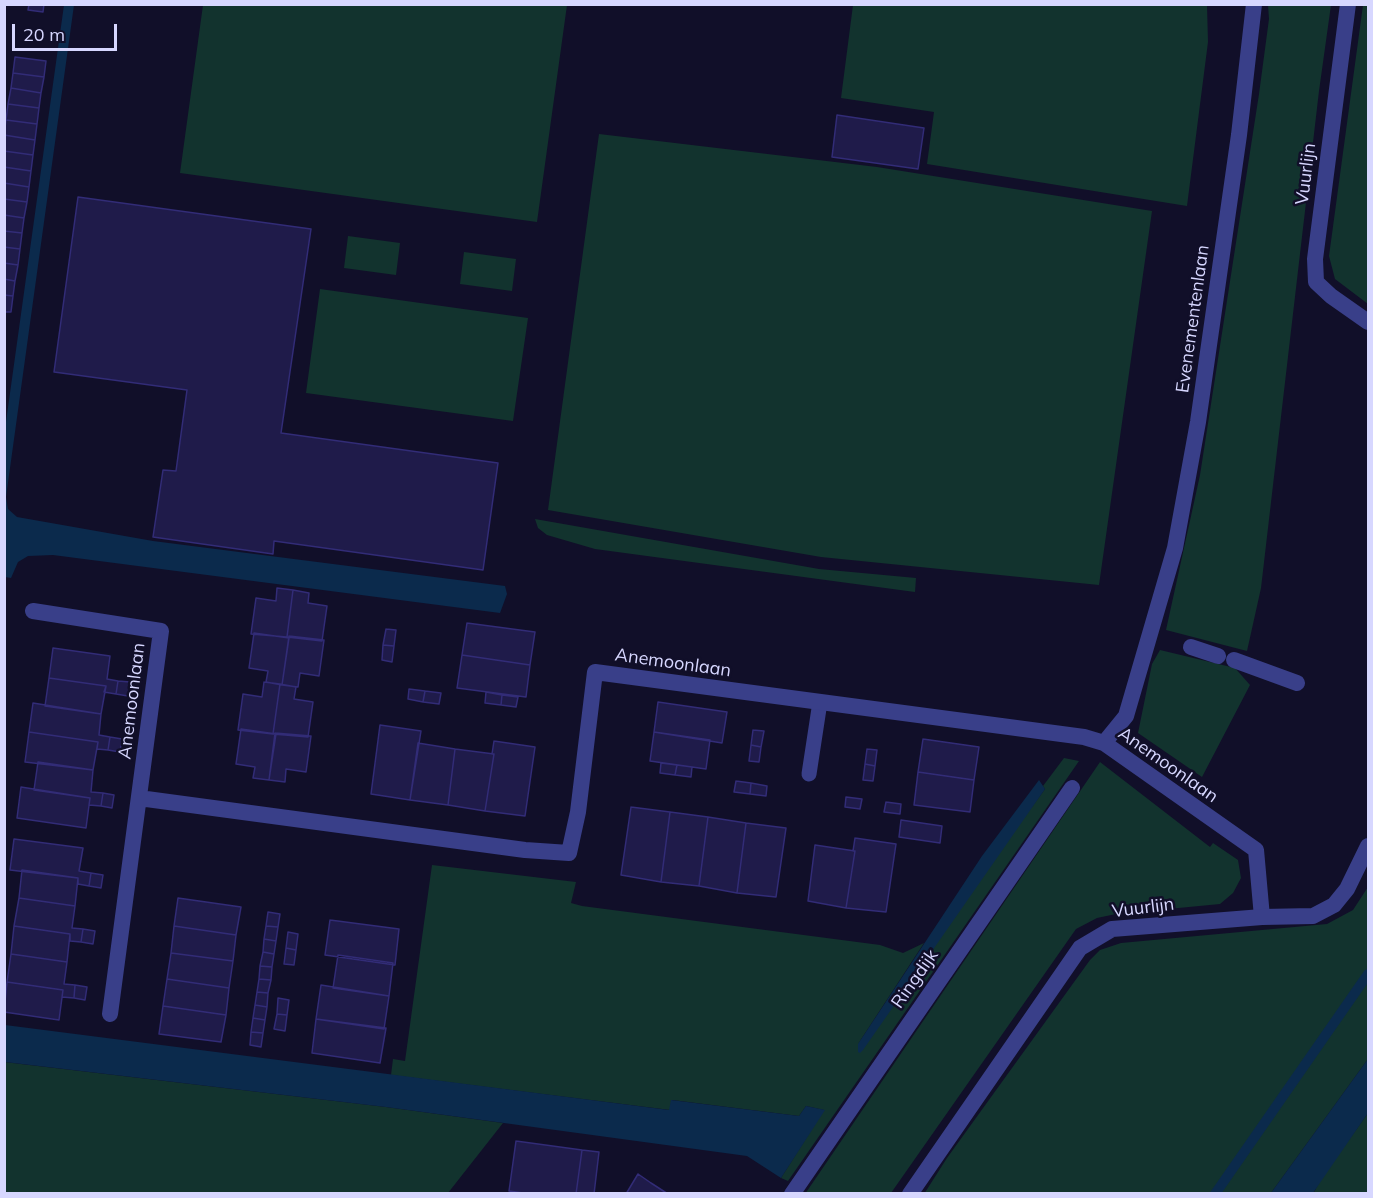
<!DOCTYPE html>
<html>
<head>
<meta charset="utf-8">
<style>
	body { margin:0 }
	#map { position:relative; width:1373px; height:1198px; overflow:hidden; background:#110f29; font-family:Mulish,sans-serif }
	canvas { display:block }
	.frame { position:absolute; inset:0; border:6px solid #d7d7ff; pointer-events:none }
	.scale { position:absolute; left:12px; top:24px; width:105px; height:27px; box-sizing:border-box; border:3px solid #d7d7ff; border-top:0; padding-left:8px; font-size:18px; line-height:21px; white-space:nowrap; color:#d7d7ff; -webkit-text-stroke:4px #110f29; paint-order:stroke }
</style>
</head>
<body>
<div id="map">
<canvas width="1373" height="1198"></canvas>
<div class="frame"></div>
<div class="scale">20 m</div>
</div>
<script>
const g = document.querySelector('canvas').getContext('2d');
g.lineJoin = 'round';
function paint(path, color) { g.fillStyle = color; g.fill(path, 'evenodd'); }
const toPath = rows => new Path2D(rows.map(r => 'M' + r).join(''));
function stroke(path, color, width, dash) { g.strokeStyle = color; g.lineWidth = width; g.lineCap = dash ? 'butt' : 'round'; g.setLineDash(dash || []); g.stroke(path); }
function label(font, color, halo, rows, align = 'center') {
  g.font = font + ' Mulish,sans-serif'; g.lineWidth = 5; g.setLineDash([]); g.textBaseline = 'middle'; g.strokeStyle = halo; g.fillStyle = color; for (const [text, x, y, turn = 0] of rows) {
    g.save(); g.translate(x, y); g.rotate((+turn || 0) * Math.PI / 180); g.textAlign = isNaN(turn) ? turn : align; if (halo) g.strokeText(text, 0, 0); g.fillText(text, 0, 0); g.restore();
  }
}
paint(toPath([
	[203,5,567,5,537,222,180,173],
	[853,5,1207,5,1208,42,1187,206,927,164,934,112,841,98],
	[1268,5,1331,5,1319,91,1261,588,1247,651,1166,630,1200,475,1259,94,1269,19],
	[1363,5,1368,5,1368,304,1335,279,1329,256],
	[599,134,877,167,1152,211,1099,585,821,557,548,510],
	[348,236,400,243,396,275,344,268],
	[464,252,516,259,512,291,460,284],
	[320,289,528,318,513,421,306,393],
	[535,519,819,569,916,578,915,592,595,549,547,535,538,528],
	[1160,650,1235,668,1250,685,1202,777,1138,733,1152,664],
	[1064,758,1079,761,788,1181,781,1178,824,1110,806,1106,799,1116,672,1100,670,1110,391,1075,393,1059,405,1061,432,865,576,882,571,903,582,906,880,945,903,953,924,943,858,1044,1045,789,1043,786],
	[1100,762,1210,847,1213,843,1238,860,1241,878,1233,893,1220,904,1116,914,1097,918,1076,929,891,1193,805,1194],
	[1368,887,1368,1059,1271,1193,924,1194,947,1158,1090,960,1100,950,1121,943,1327,924,1353,910],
	[4,1062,386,1107,503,1123,448,1193,5,1193],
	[1368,1113,1368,1193,1313,1194,1321,1179]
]), '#12332e');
paint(toPath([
	[64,5,74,5,6,497,8,509,17,517,153,541,505,586,507,594,500,613,53,555,28,556,18,562,11,578,5,577,5,429],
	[1039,780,1045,789,863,1050,860,1053,858,1052,858,1044,982,856],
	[5,1025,669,1110,671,1100,799,1116,806,1106,825,1110,781,1178,747,1156,386,1107,5,1062],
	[1368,1059,1368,1113,1313,1193,1271,1193]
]), '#0b2a4c');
stroke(toPath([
	[1215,1194,1368,974]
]), '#0b2a4c', 10);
const building = toPath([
	[29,4,44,4,43,12,28,10,29,4],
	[15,57,46,61,44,77,13,73,15,57],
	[13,73,44,77,41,93,11,88,13,73],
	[11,88,41,93,39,108,8,104,11,88],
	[8,104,39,108,37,124,6,120,8,104],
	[837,115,924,128,918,169,832,157,837,115],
	[6,120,37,124,35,140,4,135,6,120],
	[4,135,35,140,33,155,4,151,4,135],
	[4,151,33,155,31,171,4,167,4,151],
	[4,167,31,171,29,187,4,183,4,167],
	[4,183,29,187,27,202,4,199,4,183],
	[78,197,311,229,281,433,498,463,483,570,274,541,273,554,153,537,163,470,176,471,187,390,54,372,78,197],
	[4,199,27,202,24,218,4,215,4,199],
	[4,215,24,218,22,233,4,231,4,215],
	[4,231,22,233,20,249,4,247,4,231],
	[4,247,20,249,18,265,4,263,4,247],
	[4,263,18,265,15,281,4,279,4,263],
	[4,279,15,281,13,296,4,295,4,279],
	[4,295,13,296,11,312,4,312,4,295],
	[277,588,293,590,287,637,251,634,256,598,276,601,277,588],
	[293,590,309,593,308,603,327,606,322,641,287,637,293,590],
	[467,623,535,632,530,665,462,655,467,623],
	[386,629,396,630,394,646,383,645,386,629],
	[254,633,289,638,282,685,266,682,268,671,249,668,254,633],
	[289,636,324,640,319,676,300,673,298,687,282,685,289,636],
	[383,645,394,646,392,662,382,660,383,645],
	[53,648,110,656,107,679,118,681,116,694,104,692,106,686,49,678,53,648],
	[462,655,530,665,526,697,457,688,462,655],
	[49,678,106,686,101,714,45,706,49,678],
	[118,681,130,682,128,696,116,694,118,681],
	[264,682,280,684,273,734,238,730,243,694,262,697,264,682],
	[280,684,296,687,294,699,313,702,308,737,273,734,280,684],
	[409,689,425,691,423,702,408,699,409,689],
	[425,691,441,693,439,704,423,702,425,691],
	[486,692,502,695,501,705,485,703,486,692],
	[502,695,518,697,516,707,501,705,502,695],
	[658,702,727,712,722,743,654,732,658,702],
	[33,703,101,714,99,735,110,737,108,750,97,749,98,742,29,732,33,703],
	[380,725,421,731,410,800,371,794,380,725],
	[241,729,276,734,269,780,253,778,255,767,236,764,241,729],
	[753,730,764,731,761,747,751,745,753,730],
	[29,732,98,742,93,770,25,762,29,732],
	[654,732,710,740,706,769,650,761,654,732],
	[275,733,311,736,306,772,286,769,285,782,269,780,275,733],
	[110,737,122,739,120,752,108,750,110,737],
	[923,739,979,747,974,780,918,772,923,739],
	[494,741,535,747,525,816,485,811,494,754,492,754,494,741],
	[418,743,455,749,448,805,410,800,418,743],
	[751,745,761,747,759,762,749,761,751,745],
	[455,749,494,754,485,811,448,805,455,749],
	[867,749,877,750,875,766,865,764,867,749],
	[38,762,93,770,91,792,103,793,101,806,89,805,90,798,34,790,38,762],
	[661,763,677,765,675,775,660,773,661,763],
	[865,764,875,766,873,781,863,780,865,764],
	[677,765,692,767,691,777,675,775,677,765],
	[918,772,974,780,970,812,914,805,918,772],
	[736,781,751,783,750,794,734,792,736,781],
	[751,783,767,786,766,796,750,794,751,783],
	[21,787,90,798,86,828,17,818,21,787],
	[103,793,114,795,112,808,101,806,103,793],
	[846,797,862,799,860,809,845,807,846,797],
	[886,802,901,804,900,814,884,812,886,802],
	[631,807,670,812,661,882,621,875,631,807],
	[670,812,708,817,699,886,661,882,670,812],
	[708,817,746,823,737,893,699,886,708,817],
	[901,820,942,826,940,843,899,837,901,820],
	[746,823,786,828,776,897,737,893,746,823],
	[855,838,896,844,886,912,846,908,855,851,853,851,855,838],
	[14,839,83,848,79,871,91,873,89,886,78,884,78,878,10,870,14,839],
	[815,845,855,851,846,908,808,901,815,845],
	[22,870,78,878,75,906,19,898,22,870],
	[91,873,103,875,101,888,89,886,91,873],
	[19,898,75,906,72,928,83,929,81,942,70,941,70,934,14,926,19,898],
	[178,898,241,907,236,935,174,926,178,898],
	[268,912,280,914,278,927,266,926,268,912],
	[330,920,399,929,395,965,325,955,330,920],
	[14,926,70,934,67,962,11,954,14,926],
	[174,926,236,935,233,961,171,953,174,926],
	[266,926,278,927,276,941,264,939,266,926],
	[83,929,95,931,93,944,81,942,83,929],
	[288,932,298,934,296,950,286,948,288,932],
	[264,939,276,941,274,954,263,952,264,939],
	[286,948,296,950,294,965,284,964,286,948],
	[263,952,274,954,272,967,260,966,263,952],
	[171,953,233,961,229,988,167,979,171,953],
	[11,954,67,962,64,984,75,985,74,998,62,997,63,990,7,982,11,954],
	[338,955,393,963,389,996,333,988,338,955],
	[260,966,272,967,271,980,259,979,260,966],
	[167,979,229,988,226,1015,163,1006,167,979],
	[259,979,271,980,268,993,257,992,259,979],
	[7,982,63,990,59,1020,4,1012,7,982],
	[75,985,87,987,85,1000,74,998,75,985],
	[321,985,389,996,384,1029,316,1019,321,985],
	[257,992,268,993,267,1007,255,1005,257,992],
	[278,998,289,1000,287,1015,277,1014,278,998],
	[255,1005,267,1007,265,1020,253,1018,255,1005],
	[163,1006,226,1015,221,1042,159,1034,163,1006],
	[277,1014,287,1015,285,1031,274,1029,277,1014],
	[253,1018,265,1020,263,1033,251,1032,253,1018],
	[316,1019,386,1028,380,1063,312,1053,316,1019],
	[251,1032,263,1033,261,1047,250,1045,251,1032],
	[516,1141,582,1150,576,1194,530,1194,509,1191,516,1141],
	[582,1150,599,1152,594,1194,576,1194,582,1150],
	[638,1174,651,1183,668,1194,626,1194,638,1174]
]);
paint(building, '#1f1b4a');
stroke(building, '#322c77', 1.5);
stroke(toPath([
	[809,774,820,702]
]), '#393f89', 15);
stroke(toPath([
	[1191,647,1218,656],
	[1234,660,1297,683]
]), '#393f89', 16);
stroke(toPath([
	[33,611,161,631,110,1014],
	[1104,743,1126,716,1175,548,1198,422,1239,135,1254,4],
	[139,798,525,850,569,853,578,812,595,672,1084,737,1104,743,1256,850,1262,917],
	[792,1194,1072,788]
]), '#393f89', 16);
stroke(toPath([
	[1348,4,1315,259,1316,282,1331,296,1368,322],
	[910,1194,1080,948,1112,929,1262,917,1313,916,1334,905,1347,889,1368,846]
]), '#393f89', 16);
label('18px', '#d7d7ff', '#110f29', [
	["Vuurlijn",1306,174,-83],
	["Evenementenlaan",1193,319,-82],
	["Anemoonlaan",673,663,8],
	["Anemoonlaan",132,701,-83],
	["Anemoonlaan",1168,765,35],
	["Vuurlijn",1143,908,-7],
	["Ringdijk",915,979,-55]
]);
</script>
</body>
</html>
